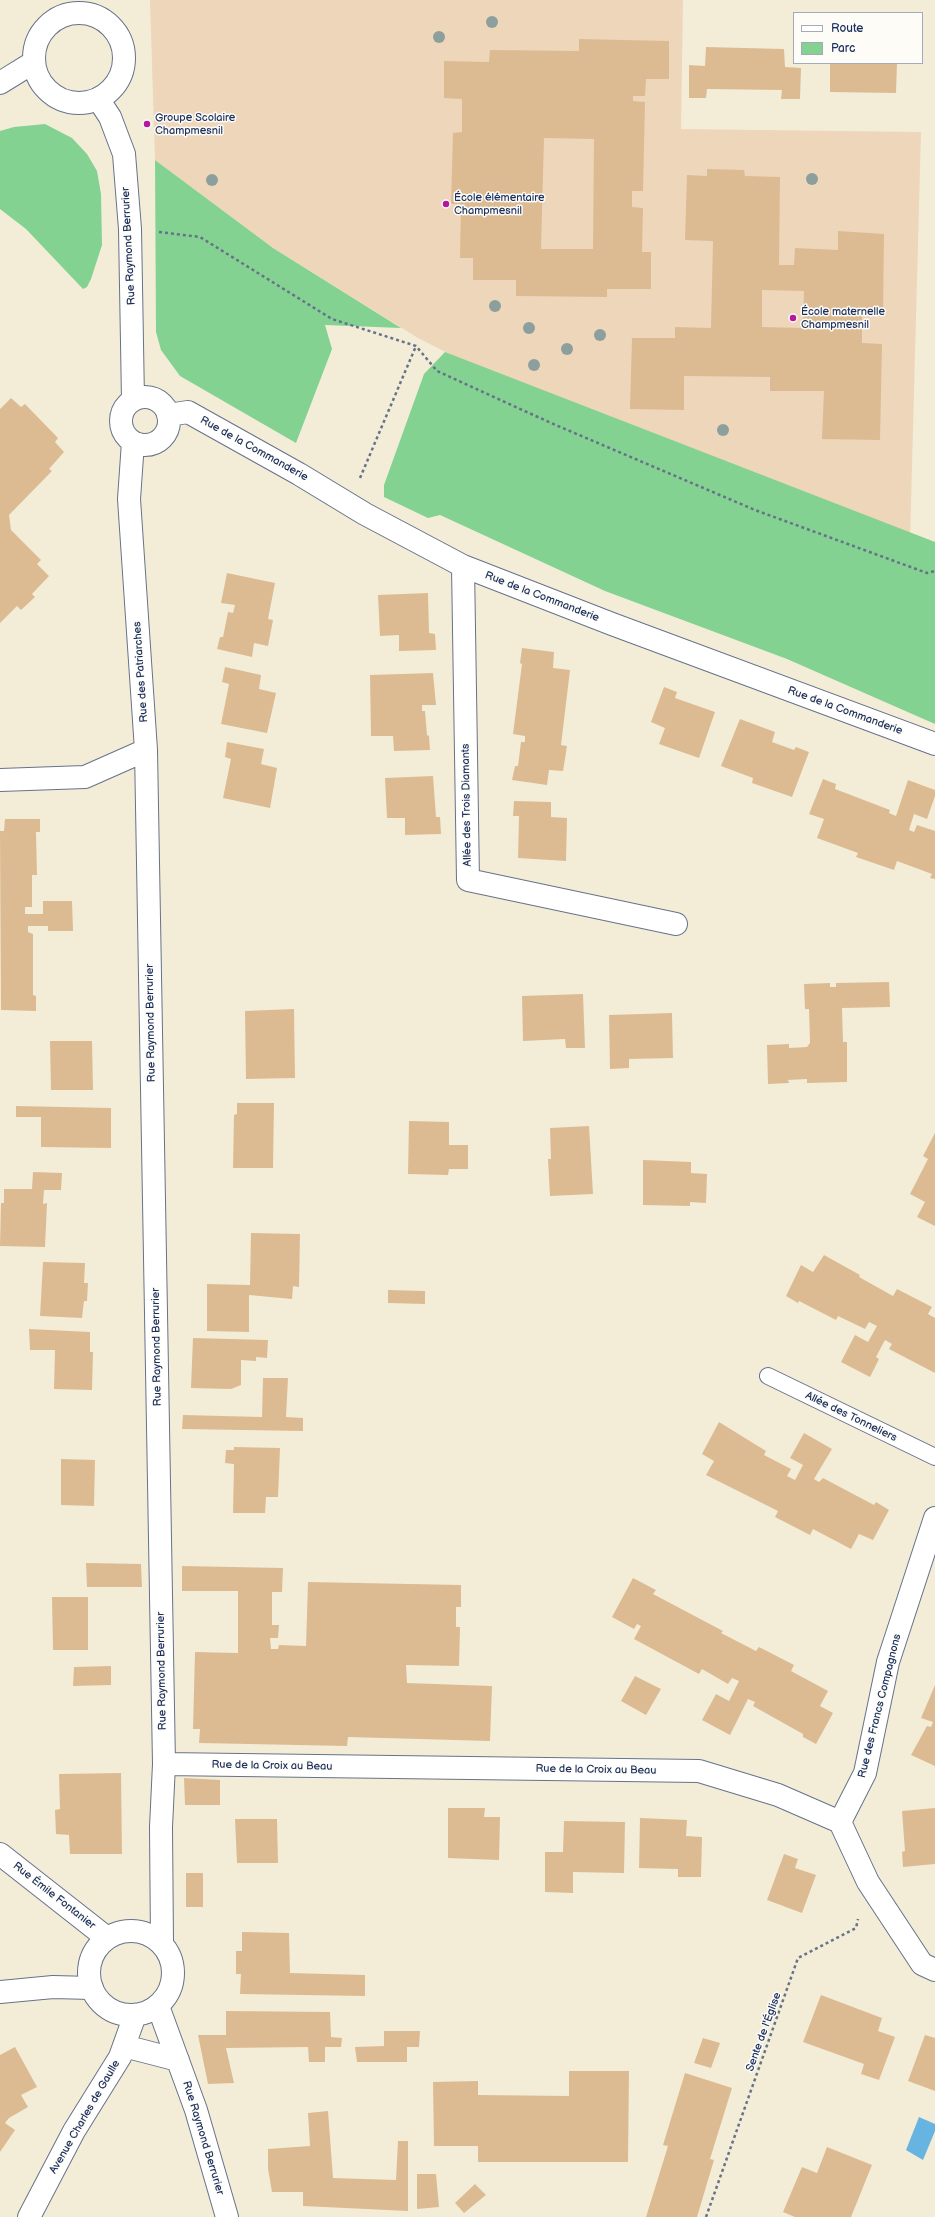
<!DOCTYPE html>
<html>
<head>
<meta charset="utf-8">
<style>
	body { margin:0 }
	#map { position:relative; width:935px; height:2217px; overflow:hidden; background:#f3edd8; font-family:"Balsamiq Sans",sans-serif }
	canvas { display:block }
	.legend { position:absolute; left:793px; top:12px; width:130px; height:52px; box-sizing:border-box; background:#fdfcf7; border:1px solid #a3aaba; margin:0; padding:5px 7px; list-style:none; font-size:12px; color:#1b2f5e }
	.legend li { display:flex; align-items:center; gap:8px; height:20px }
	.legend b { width:20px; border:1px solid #a3aaba }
</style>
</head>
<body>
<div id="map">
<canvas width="935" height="2217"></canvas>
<ul class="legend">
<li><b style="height:5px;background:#fff"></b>Route</li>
<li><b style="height:11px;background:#83d291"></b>Parc</li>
</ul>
</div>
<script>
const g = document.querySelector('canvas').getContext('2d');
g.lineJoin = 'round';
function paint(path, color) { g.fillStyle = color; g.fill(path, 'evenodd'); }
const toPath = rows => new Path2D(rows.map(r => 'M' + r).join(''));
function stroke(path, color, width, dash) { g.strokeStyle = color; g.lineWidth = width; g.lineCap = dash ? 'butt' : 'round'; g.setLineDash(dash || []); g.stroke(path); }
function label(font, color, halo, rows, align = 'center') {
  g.font = font + ' "Balsamiq Sans",sans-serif'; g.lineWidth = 3; g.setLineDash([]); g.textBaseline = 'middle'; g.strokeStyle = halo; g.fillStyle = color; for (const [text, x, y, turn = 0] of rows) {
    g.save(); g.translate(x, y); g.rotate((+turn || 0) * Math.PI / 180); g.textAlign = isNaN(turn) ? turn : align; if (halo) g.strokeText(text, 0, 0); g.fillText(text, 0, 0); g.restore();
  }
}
paint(toPath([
	[150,0,683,0,681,129,921,132,910,541,552,406,418,338,273,248,155,160]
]), '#eed6bb');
paint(toPath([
	[45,124,72,138,87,154,97,171,101,194,102,245,91,279,87,287,83,289,26,229,0,209,0,131,14,127],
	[155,160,273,248,401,328,325,325,332,349,296,443,180,376,161,350,156,332],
	[445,352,935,542,935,724,787,659,605,591,440,515,428,518,384,497,384,485,424,374]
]), '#83d291');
paint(toPath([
	[919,2117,935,2124,935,2131,923,2160,906,2150]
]), '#67b4e1');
paint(toPath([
	[579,39,669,41,669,79,646,79,645,96,633,96,633,101,645,102,643,191,632,191,632,207,643,208,642,252,651,252,651,289,607,289,607,297,516,296,516,280,473,280,473,258,460,258,461,204,451,204,453,133,462,132,462,99,444,98,444,61,489,62,490,50,579,51],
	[544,138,594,139,593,249,541,249],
	[706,47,784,49,785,67,801,68,800,99,781,99,782,90,707,89,706,98,689,98,689,65,705,66],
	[830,63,897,63,896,93,830,92],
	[707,169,744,170,745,176,780,177,779,265,794,265,795,248,838,250,838,231,884,234,883,314,862,312,862,343,882,344,880,440,822,439,824,391,770,391,770,377,684,376,684,410,630,409,632,338,675,338,675,327,711,328,713,241,685,240,687,175,707,176],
	[762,290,804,291,803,328,762,327],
	[11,398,21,407,25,404,58,438,55,442,64,452,49,469,52,471,9,515,11,530,41,560,37,564,49,576,32,594,35,597,21,610,17,606,0,623,0,409],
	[227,573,275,583,268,619,273,620,268,646,254,643,252,657,217,649,220,637,223,637,228,612,233,613,235,605,221,603],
	[428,593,429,633,435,634,436,650,399,651,399,635,380,636,378,595],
	[522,648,554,652,553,668,570,670,561,745,567,746,563,771,549,770,547,785,512,780,515,766,518,766,521,742,525,742,525,736,513,734,522,664,520,663],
	[225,667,261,675,259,689,276,693,267,733,221,724,229,684,222,682],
	[433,673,436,705,422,705,422,711,425,711,427,735,429,736,430,750,394,751,393,736,371,736,370,675],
	[664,687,677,692,675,698,715,712,699,758,659,744,665,728,651,722],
	[740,719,775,732,772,742,794,750,796,747,809,752,792,797,752,783,753,778,721,766],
	[227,742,264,749,261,764,277,768,270,808,223,798,231,759,225,757],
	[433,776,436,817,440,817,441,834,405,835,405,818,387,818,385,778],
	[823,779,836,784,835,789,890,810,889,813,896,816,908,780,935,790,935,796,927,819,914,814,909,830,914,832,917,825,935,831,935,879,930,878,932,874,897,861,894,870,856,857,858,853,817,838,824,819,809,814],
	[514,801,551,802,551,817,567,818,566,861,518,858,519,816,513,816],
	[5,819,40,819,40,832,36,832,37,875,32,875,32,907,25,907,25,914,43,914,43,901,72,901,73,931,48,931,48,926,28,926,28,932,33,934,33,995,36,996,36,1011,1,1010,0,831,4,831],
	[889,982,890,1007,842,1008,843,1042,847,1042,847,1082,807,1083,807,1079,788,1080,789,1083,768,1084,767,1045,789,1044,789,1048,807,1047,810,1043,809,1009,805,1009,804,984,830,983,830,987,836,987,836,983],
	[583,994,585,1048,566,1048,565,1039,523,1041,522,996],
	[294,1009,295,1078,246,1079,245,1011],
	[672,1013,673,1058,629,1059,629,1068,610,1069,609,1015],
	[50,1041,92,1041,93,1090,51,1090],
	[237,1103,274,1103,273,1168,233,1168,234,1115,237,1114],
	[16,1106,111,1108,111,1148,41,1147,41,1117,16,1117],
	[409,1121,449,1122,449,1145,468,1145,468,1169,449,1169,448,1175,408,1174],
	[589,1126,593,1194,550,1196,548,1159,551,1159,550,1128],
	[935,1133,935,1226,917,1217,925,1202,910,1194,928,1159,923,1156],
	[643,1160,691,1162,691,1173,707,1174,706,1203,690,1202,690,1206,643,1205],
	[33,1172,62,1173,61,1190,44,1190,43,1204,47,1203,45,1247,0,1246,1,1203,4,1203,4,1189,32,1189],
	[251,1233,300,1234,299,1287,293,1286,292,1299,249,1295,249,1332,207,1331,207,1284,250,1285],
	[824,1255,860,1275,859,1277,893,1296,897,1289,932,1307,928,1314,935,1318,935,1373,889,1349,892,1344,885,1340,876,1357,879,1359,870,1377,841,1362,855,1335,868,1342,877,1326,869,1322,865,1329,838,1316,836,1320,799,1301,798,1303,786,1296,801,1265,813,1272],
	[43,1262,85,1263,84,1283,88,1283,87,1301,84,1301,82,1318,40,1316],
	[388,1290,425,1291,425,1304,388,1303],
	[29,1329,90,1332,90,1352,93,1352,92,1390,54,1389,55,1350,30,1350],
	[193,1338,268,1340,267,1358,256,1357,256,1361,241,1360,241,1385,231,1389,191,1388],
	[263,1378,288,1378,286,1417,303,1418,303,1431,182,1429,183,1415,262,1417],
	[719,1422,766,1451,764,1455,791,1469,787,1476,795,1480,803,1465,790,1458,804,1433,832,1449,814,1479,819,1482,823,1478,874,1505,876,1502,889,1510,873,1540,859,1534,851,1549,813,1529,810,1535,775,1517,778,1511,706,1475,714,1461,702,1454],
	[234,1447,280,1448,278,1497,266,1497,265,1513,233,1513,234,1464,225,1463,226,1450,234,1450],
	[61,1459,95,1460,94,1506,61,1505],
	[86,1563,141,1564,142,1587,87,1587],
	[182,1566,283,1568,282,1592,272,1592,272,1625,279,1625,278,1638,270,1638,271,1649,278,1649,279,1645,306,1646,308,1582,461,1585,461,1607,456,1607,456,1627,460,1627,459,1666,406,1665,407,1683,492,1686,490,1741,348,1737,347,1746,199,1743,200,1729,193,1729,195,1652,238,1653,238,1591,182,1591],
	[633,1578,656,1590,653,1594,723,1631,721,1633,756,1651,759,1647,794,1665,791,1671,828,1691,820,1706,833,1713,816,1744,803,1737,803,1734,753,1706,755,1702,748,1699,730,1735,702,1720,716,1694,729,1701,739,1681,732,1678,728,1684,702,1669,699,1674,634,1639,641,1626,637,1624,634,1629,612,1617],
	[52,1597,88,1597,88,1650,53,1650],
	[111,1666,111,1685,73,1686,74,1667],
	[635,1676,661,1689,646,1715,621,1701],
	[935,1685,935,1766,911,1755,927,1726,931,1727,933,1722,921,1718],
	[121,1773,122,1854,70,1854,69,1835,56,1834,55,1810,60,1809,59,1774],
	[184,1778,220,1780,220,1805,185,1805],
	[448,1808,485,1808,484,1817,500,1817,499,1860,448,1858],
	[935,1808,935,1864,903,1867,902,1852,905,1851,902,1811],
	[640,1818,687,1820,686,1836,702,1837,701,1877,678,1877,678,1869,639,1868],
	[235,1819,277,1819,278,1863,237,1863],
	[564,1821,625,1822,624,1873,573,1872,573,1893,545,1892,545,1852,563,1852],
	[784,1854,798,1859,795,1868,816,1875,802,1913,767,1900],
	[186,1873,203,1873,203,1907,186,1907],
	[242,1932,289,1933,290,1973,365,1975,365,1996,240,1994,241,1974,236,1974,236,1951,242,1951],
	[821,1995,882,2018,878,2031,895,2037,879,2080,861,2074,864,2064,803,2042],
	[226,2011,330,2012,331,2037,342,2038,341,2047,325,2047,325,2062,309,2062,308,2047,226,2048,234,2083,208,2084,198,2035,226,2035],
	[384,2031,420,2031,419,2047,407,2047,407,2062,357,2062,355,2047,384,2046],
	[925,2035,935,2038,935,2091,908,2081],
	[703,2038,720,2043,711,2068,694,2063],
	[15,2047,37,2087,21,2095,28,2107,9,2118,5,2123,15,2130,0,2152,0,2055],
	[569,2071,629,2071,628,2162,478,2162,478,2146,434,2146,433,2082,478,2081,478,2095,569,2096],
	[685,2073,732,2088,710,2159,714,2160,697,2217,646,2217,668,2146,663,2145],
	[328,2111,333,2178,396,2180,398,2141,408,2141,408,2211,303,2206,303,2192,272,2192,268,2169,268,2149,310,2146,308,2113],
	[827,2147,872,2165,851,2217,795,2217,783,2212,802,2167,817,2173],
	[417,2174,436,2174,439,2207,417,2209],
	[475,2184,486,2195,464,2213,455,2203]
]), '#dcbb93');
const service = toPath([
	[768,1376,935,1457]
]);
const minor = toPath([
	[98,99,110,117,124,154,130,229,133,400],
	'121 421a24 24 0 1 1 48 0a24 24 0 1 1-48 0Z',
	[168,415,188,412,299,474,365,514,463,566,612,624,935,744],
	[133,442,129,499,146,750,164,1764,161,1827,162,1944],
	[463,566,468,880,676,924],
	[0,780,85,777,146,750],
	[164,1764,699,1771,778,1795,840,1822,868,1882,922,1964,935,1970],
	[840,1822,865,1773,888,1662,935,1518],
	[0,1992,53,1987,92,1988]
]);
const tertiary = toPath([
	'34 58a45 45 0 1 1 90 0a45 45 0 1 1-90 0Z',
	[0,83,34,62],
	[0,1854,107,1938],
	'89 1973a42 42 0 1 1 84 0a42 42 0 1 1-84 0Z',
	[158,2006,196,2110,227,2217],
	[124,2046,178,2060],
	[29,2217,74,2131,120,2057,135,2015]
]);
stroke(service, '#677289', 18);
stroke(minor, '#677289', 24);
stroke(tertiary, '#677289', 24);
stroke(toPath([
	[159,232,200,237,332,319,416,346,437,371,551,423,755,510,927,573,935,571],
	[360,478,416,346],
	[706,2217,798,1958,856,1928,858,1919]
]), '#677289', 2.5, [3, 3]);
stroke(service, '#fff', 16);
stroke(minor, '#fff', 22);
stroke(tertiary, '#fff', 22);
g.fillStyle = '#8d9f9d';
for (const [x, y] of [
	[492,22],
	[439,37],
	[812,179],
	[212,180],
	[495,306],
	[529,328],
	[600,335],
	[567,349],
	[534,365],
	[723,430]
]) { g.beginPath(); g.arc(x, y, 6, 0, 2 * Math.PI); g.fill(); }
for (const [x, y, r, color] of [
	[147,124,4,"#b5179e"],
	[446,204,4,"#b5179e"],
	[793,318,4,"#b5179e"]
]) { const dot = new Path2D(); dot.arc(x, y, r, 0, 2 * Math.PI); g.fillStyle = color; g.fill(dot); stroke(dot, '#fdfcf7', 1.5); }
label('11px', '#1b2f5e', '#fdfcf7', [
	["Groupe Scolaire",155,118],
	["Champmesnil",155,131],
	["École élémentaire",454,198],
	["Champmesnil",454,211],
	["École maternelle",801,312],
	["Champmesnil",801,325]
], 'left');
label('11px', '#1b2f5e', '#fdfcf7', [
	["Rue Raymond Berrurier",129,246,-93],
	["Rue de la Commanderie",254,449,29],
	["Rue de la Commanderie",542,597,21],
	["Rue des Patriarches",141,672,-94],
	["Rue de la Commanderie",845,711,20],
	["Allée des Trois Diamants",467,805,-91],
	["Rue Raymond Berrurier",151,1023,-91],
	["Rue Raymond Berrurier",157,1347,-91],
	["Allée des Tonneliers",851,1417,26],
	["Rue Raymond Berrurier",162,1671,-91],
	["Rue des Francs Compagnons",880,1706,-76],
	["Rue de la Croix au Beau",272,1766,1],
	["Rue de la Croix au Beau",596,1770,1],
	["Rue Émile Fontanier",54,1896,38],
	["Sente de l'Église",764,2032,-70],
	["Avenue Charles de Gaulle",85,2117,-60],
	["Rue Raymond Berrurier",203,2138,73]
]);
</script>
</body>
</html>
